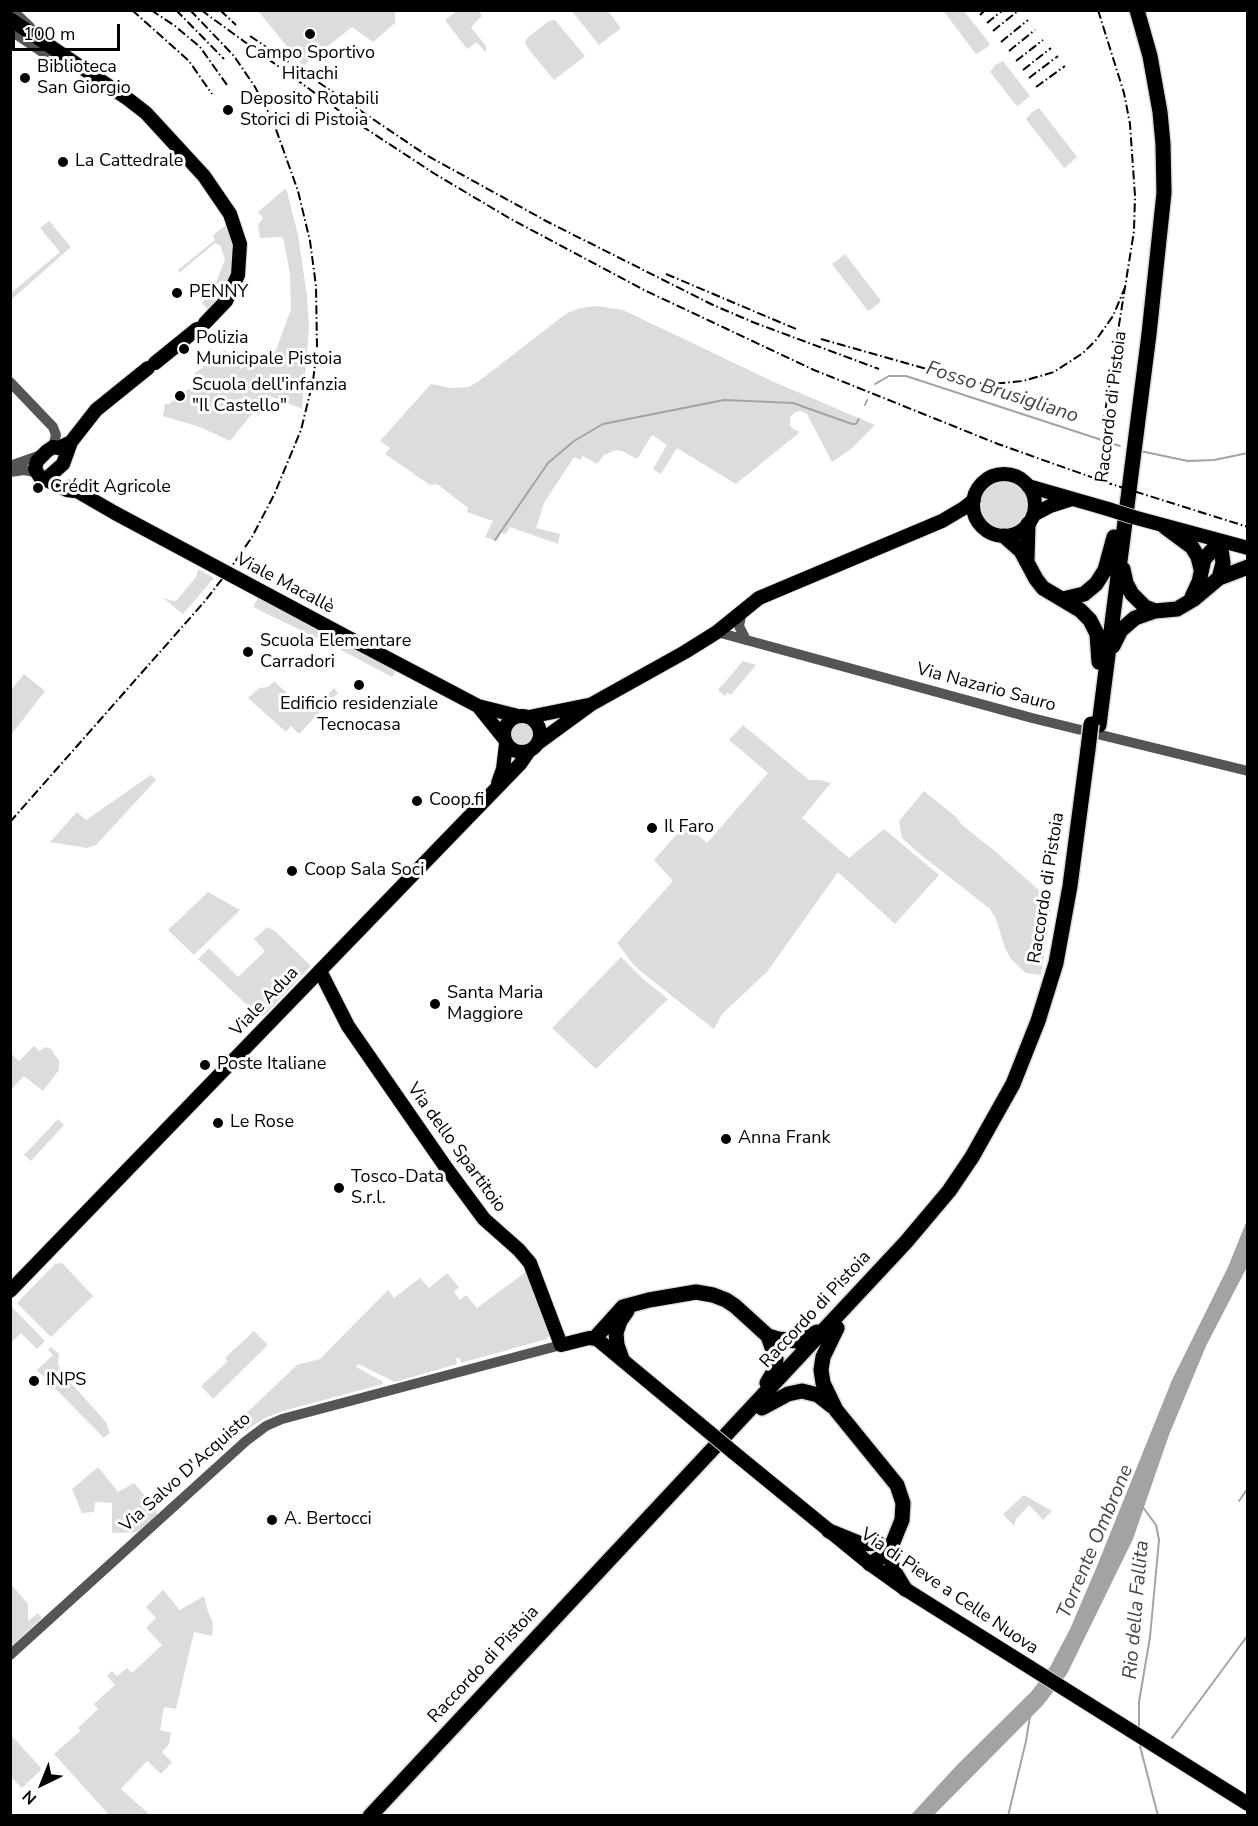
<!DOCTYPE html>
<html>
<head>
<meta charset="utf-8">
<style>
	body { margin:0 }
	#map { position:relative; width:1258px; height:1826px; overflow:hidden; background:#fff; font-family:"Nunito Sans",sans-serif }
	canvas { display:block }
	.frame { position:absolute; inset:0; border:12px solid #000; pointer-events:none }
	.north { position:absolute; left:12px; top:1754px; width:60px; height:60px; -webkit-text-stroke:4px #fff; paint-order:stroke; rotate:223deg; font-size:16px; font-weight:700; line-height:24px; text-align:center; color:#000 }
	.north::after { content:''; display:block; margin:auto; width:21px; height:27px; background:#000; clip-path:polygon(50% 0,100% 100%,50% 72%,0 100%) }
	.scale { position:absolute; left:12px; top:24px; width:108px; height:27px; box-sizing:border-box; border:3px solid #000; border-top:0; padding-left:8px; font-size:18px; line-height:21px; white-space:nowrap; color:#000; -webkit-text-stroke:4px #fff; paint-order:stroke }
</style>
</head>
<body>
<div id="map">
<canvas width="1258" height="1826"></canvas>
<div class="frame"></div>
<div class="north">N</div>
<div class="scale">100 m</div>
</div>
<script>
const g = document.querySelector('canvas').getContext('2d');
g.lineJoin = 'round';
function paint(path, color) { g.fillStyle = color; g.fill(path, 'evenodd'); }
const toPath = rows => new Path2D(rows.map(r => 'M' + r).join(''));
function stroke(path, color, width, dash) { g.strokeStyle = color; g.lineWidth = width; g.lineCap = dash ? 'butt' : 'round'; g.setLineDash(dash || []); g.stroke(path); }
function label(font, color, halo, rows, align = 'center') {
  g.font = font + ' "Nunito Sans",sans-serif'; g.lineWidth = 6; g.setLineDash([]); g.textBaseline = 'middle'; g.strokeStyle = halo; g.fillStyle = color; for (const [text, x, y, turn = 0] of rows) {
    g.save(); g.translate(x, y); g.rotate((+turn || 0) * Math.PI / 180); g.textAlign = isNaN(turn) ? turn : align; if (halo) g.strokeText(text, 0, 0); g.fillText(text, 0, 0); g.restore();
  }
}
paint(toPath([
	[395,10,395,23,373,42,352,27,303,66,258,11],
	[457,11,479,11,482,16,471,27,486,46,486,53,477,42,467,49,445,20],
	[572,11,608,11,621,28,599,45],
	[946,11,964,11,990,44,986,48,976,54,945,13],
	[555,20,585,56,554,80,527,47,525,42,527,38,549,21],
	[1003,61,1030,96,1019,105,1017,106,990,72,995,65],
	[1039,108,1077,157,1066,167,1064,168,1026,119,1032,112],
	[286,188,298,235,307,296,309,328,302,409,267,395,230,441,200,427,163,416,165,404,169,404,199,381,194,374,225,350,241,369,257,356,267,358,276,350,291,309,290,274,283,237,260,238,258,225,263,218,258,212],
	[49,221,54,226,53,228,55,228,71,247,11,300,11,293,60,252,40,228],
	[227,224,233,247,231,273,225,289,208,310,202,303,216,283,225,259,220,245,215,243,179,273,178,270,215,240,213,235],
	[845,254,881,301,872,309,868,311,832,264],
	[597,306,623,310,774,382,875,425,851,449,832,462,807,414,801,411,795,412,790,417,790,425,793,429,800,432,736,484,677,448,661,474,653,469,667,445,652,435,637,459,622,451,616,450,604,455,597,464,583,456,580,460,574,457,544,503,536,528,560,534,558,544,510,527,506,534,501,533,497,541,485,537,493,521,467,512,468,508,437,484,430,485,385,454,390,448,380,441,431,384,451,388,469,387,479,381,567,313,580,308],
	'980 505a24 24 0 1 1 48 0a24 24 0 1 1-48 0Z',
	[198,569,214,578,183,614,163,598,174,601,178,599,196,577],
	[258,598,339,641,335,647,253,607],
	[342,643,396,671,392,677,339,649],
	[743,661,756,665,731,695,727,693,725,696,718,690],
	[24,674,45,691,11,735,11,690],
	[274,681,308,713,334,688,338,693,299,734,291,726,286,732,248,698,259,688,268,687],
	'507 734a15 15 0 1 1 30 0a15 15 0 1 1-30 0Z',
	[743,725,809,780,820,780,831,783,802,818,849,858,884,829,939,875,895,924,838,872,767,972,722,1014,714,1029,644,974,633,964,617,943,673,881,654,860,686,824,707,843,768,773,729,740],
	[151,775,156,780,96,845,87,848,50,842,77,812,86,820],
	[924,791,956,817,962,825,996,852,1052,902,1041,975,1026,973,1011,959,1005,948,996,919,990,909,915,850,902,838,899,821],
	[208,892,240,910,194,955,168,930],
	[267,927,275,931,311,966,265,1015,260,1017,198,959,209,948,238,977,265,951,254,939],
	[621,957,643,979,668,999,596,1069,552,1028],
	[34,1046,39,1051,45,1047,51,1049,59,1061,59,1070,43,1091,24,1076,11,1090,11,1053,19,1061],
	[58,1119,64,1125,31,1161,24,1155],
	[62,1263,93,1296,51,1337,17,1303,55,1264],
	[527,1271,551,1333,547,1339,461,1363,460,1358,456,1358,457,1364,395,1382,358,1364,356,1367,382,1381,383,1384,283,1411,265,1418,245,1431,237,1422,297,1365,320,1359,388,1290,394,1298,420,1278,429,1288,447,1273,459,1287,454,1292,460,1300,466,1295,477,1308],
	[11,1306,45,1341,37,1349,21,1333,11,1343],
	[254,1331,268,1345,213,1399,201,1386,228,1361,225,1358],
	[51,1347,59,1354,58,1364,62,1373,106,1422,110,1433,104,1438,37,1370,53,1355,48,1350],
	[98,1467,118,1492,134,1483,157,1510,157,1515,138,1532,112,1533,112,1503,95,1502,94,1512,82,1513,72,1489],
	[1024,1495,1052,1511,1043,1520,1029,1505,1016,1519,1014,1526,1003,1514],
	[11,1584,28,1604,28,1621,38,1613,42,1618,11,1647],
	[163,1590,180,1610,204,1596,208,1612,213,1623,212,1636,194,1632,176,1709,164,1707,160,1730,171,1733,169,1744,162,1752,172,1762,161,1774,147,1761,121,1789,150,1815,109,1815,54,1754,80,1731,78,1728,98,1709,94,1704,115,1685,107,1676,112,1671,117,1676,127,1668,132,1673,162,1645,146,1628,156,1618,146,1607],
	[11,1735,41,1768,40,1771,22,1788,11,1777]
]), '#dcdcdc');
paint(toPath([
	[1247,1220,1247,1267,1206,1346,1169,1435,1133,1539,1067,1674,1043,1705,934,1815,910,1816,957,1765,1031,1692,1050,1667,1070,1629,1097,1566,1172,1380,1228,1267]
]), '#a3a3a3');
stroke(toPath([
	[875,384,889,376,906,376,1120,446],
	[865,405,867,400],
	[1140,451,1188,461,1214,460,1248,453],
	[495,540,548,463,574,441,603,424,724,400,793,403,852,424,856,424,859,419],
	[1239,1501,1248,1488],
	[1139,1728,1139,1702,1150,1637,1159,1540,1156,1525,1142,1506],
	[1172,1738,1248,1635],
	[1140,1746,1158,1816],
	[1008,1816,1026,1741,1030,1716]
]), '#a3a3a3', 2);
const major = toPath([
	[10,19,128,99,146,113,204,176,230,214,240,244,238,275,226,301,205,323],
	[155,363,197,329],
	[71,442,59,448,53,447,47,451,37,461,35,469,40,477,67,490,75,491],
	'973 505a31 31 0 1 1 62 0a31 31 0 1 1-62 0Z',
	[46,479,63,464,71,442,96,410,148,368],
	[1028,486,1108,509],
	[70,487,115,513],
	[1033,515,1050,506,1072,499],
	[1133,517,1248,548],
	[345,636,478,706,518,716],
	[478,706,503,737],
	'504 734a18 18 0 1 1 36 0a18 18 0 1 1-36 0Z',
	[529,717,588,705],
	[538,743,590,705,685,652,717,632,759,598,942,521,964,508,974,500],
	[498,783,503,769,506,744],
	[320,971,348,1026,447,1169,484,1219,519,1250,530,1263,561,1345,589,1338,597,1339,709,1432],
	[10,1291,520,764,529,751],
	[733,1452,870,1564,905,1589,1248,1804]
]);
const highway = toPath([
	[1165,527,1192,547,1198,557,1201,569],
	[1004,536,1021,551,1036,579,1043,588,1080,610,1090,620,1097,634,1099,662],
	[1027,559,1028,524],
	[1123,569,1126,583,1132,594,1145,607,1155,611],
	[1219,578,1223,563,1220,542],
	[1192,597,1199,582,1204,559,1220,542],
	[1063,599,1084,594,1096,584,1105,570,1114,537],
	[1113,646,1121,630,1135,618,1155,611,1177,609,1194,599,1219,578,1248,567],
	[1099,725,1149,334,1164,193,1163,144,1160,112,1150,56,1137,10],
	[837,1328,823,1357,821,1370,823,1383,836,1410,897,1485,903,1503,902,1520,889,1552,870,1564],
	[595,1338,623,1307,649,1300,696,1292,713,1295,726,1300,735,1306,768,1336,778,1339,797,1341,817,1332],
	[622,1359,617,1345,616,1333,620,1321,627,1311],
	[767,1383,774,1371,776,1359,768,1336],
	[762,1408,788,1394,802,1391,818,1395,832,1406],
	[829,1531,861,1544,878,1543],
	[889,1552,893,1569,905,1589],
	[370,1816,906,1242,949,1191,972,1157,1013,1084,1038,1021,1056,963,1070,886,1088,749]
]);
stroke(major, '#dbdbdb', 16);
stroke(highway, '#dbdbdb', 18);
stroke(toPath([
	[12,10,30,27],
	[10,30,57,62,65,64,75,63],
	[10,382,53,427,56,435,53,447],
	[10,466,41,455],
	[10,472,24,470,35,472],
	[742,611,739,626,746,640],
	[717,632,1032,718,1248,771],
	[10,1655,246,1441,266,1426,282,1419,561,1345]
]), '#555', 10);
stroke(major, '#000', 14);
stroke(highway, '#000', 15);
stroke(toPath([
	[132,10,189,61,212,94],
	[151,10,175,26,200,47,227,85],
	[176,10,224,59],
	[190,10,234,56,255,87,273,121,298,191,310,241,316,286,317,348,313,381,301,430,274,495,252,537,232,566],
	[201,10,345,115,435,174,509,218,644,290,814,370,998,444,1108,483,1248,527],
	[220,10,236,25],
	[1098,10,1124,93,1130,124,1135,196,1134,231,1103,425],
	[980,15,985,10],
	[987,23,1003,10],
	[993,31,1019,10],
	[250,36,426,155,548,222,713,305,755,323,879,369],
	[1001,42,1028,20],
	[1009,51,1035,30],
	[1016,61,1043,40],
	[1023,70,1051,48],
	[1029,78,1058,56],
	[1036,87,1065,66],
	[666,274,796,329],
	[821,339,976,383,991,384,1023,381,1054,372,1083,353,1096,340,1113,316,1126,285],
	[10,822,205,601,222,579]
]), '#000', 2, [9, 3, 1.5, 3]);
const majorBridge = toPath([
	[1108,509,1133,517],
	[115,513,345,636],
	[709,1432,733,1452]
]);
const highwayBridge = toPath([
	[1088,749,1091,724]
]);
stroke(majorBridge, '#dbdbdb', 16, []);
stroke(highwayBridge, '#dbdbdb', 18, []);
stroke(majorBridge, '#000', 14);
stroke(highwayBridge, '#000', 15);
for (const [x, y, r, color] of [
	[310,34,6,"#000"],
	[25,78,6,"#000"],
	[228,110,6,"#000"],
	[63,162,6,"#000"],
	[177,293,6,"#000"],
	[184,349,6,"#000"],
	[180,396,6,"#000"],
	[38,488,6,"#000"],
	[248,652,6,"#000"],
	[359,685,6,"#000"],
	[417,801,6,"#000"],
	[652,828,6,"#000"],
	[292,871,6,"#000"],
	[435,1004,6,"#000"],
	[205,1065,6,"#000"],
	[218,1123,6,"#000"],
	[726,1139,6,"#000"],
	[339,1188,6,"#000"],
	[34,1381,6,"#000"],
	[272,1520,6,"#000"]
]) { const dot = new Path2D(); dot.arc(x, y, r, 0, 2 * Math.PI); g.fillStyle = color; g.fill(dot); stroke(dot, '#fff', 2); }
label('18px', '#000', '#fff', [
	["Campo Sportivo",310,54,"center"],
	["Hitachi",310,75,"center"],
	["Biblioteca",37,68],
	["San Giorgio",37,89],
	["Deposito Rotabili",240,100],
	["Storici di Pistoia",240,121],
	["La Cattedrale",75,162],
	["PENNY",189,293],
	["Polizia",196,339],
	["Municipale Pistoia",196,360],
	["Scuola dell'infanzia",192,386],
	["\"Il Castello\"",192,407],
	["Crédit Agricole",50,488],
	["Scuola Elementare",260,642],
	["Carradori",260,663],
	["Edificio residenziale",359,705,"center"],
	["Tecnocasa",359,726,"center"],
	["Coop.fi",429,801],
	["Il Faro",664,828],
	["Coop Sala Soci",304,871],
	["Santa Maria",447,994],
	["Maggiore",447,1015],
	["Poste Italiane",217,1065],
	["Le Rose",230,1123],
	["Anna Frank",738,1139],
	["Tosco-Data",351,1178],
	["S.r.l.",351,1199],
	["INPS",46,1381],
	["A. Bertocci",284,1520]
], 'left');
label('18px', '#000', '#fff', [
	["Raccordo di Pistoia",1112,407,-83],
	["Viale Macallè",285,584,28],
	["Via Nazario Sauro",986,688,15],
	["Raccordo di Pistoia",1047,888,-81],
	["Viale Adua",265,1002,-46],
	["Via dello Spartitoio",456,1148,54],
	["Raccordo di Pistoia",816,1310,-47],
	["Via Salvo D'Acquisto",186,1473,-42],
	["Via di Pieve a Celle Nuova",949,1592,34],
	["Raccordo di Pistoia",484,1665,-47]
]);
label('italic 20px', '#444', '#fff', [
	["Fosso Brusigliano",1002,393,18],
	["Torrente Ombrone",1096,1542,-67],
	["Rio della Fallita",1137,1610,-85]
]);
</script>
</body>
</html>
